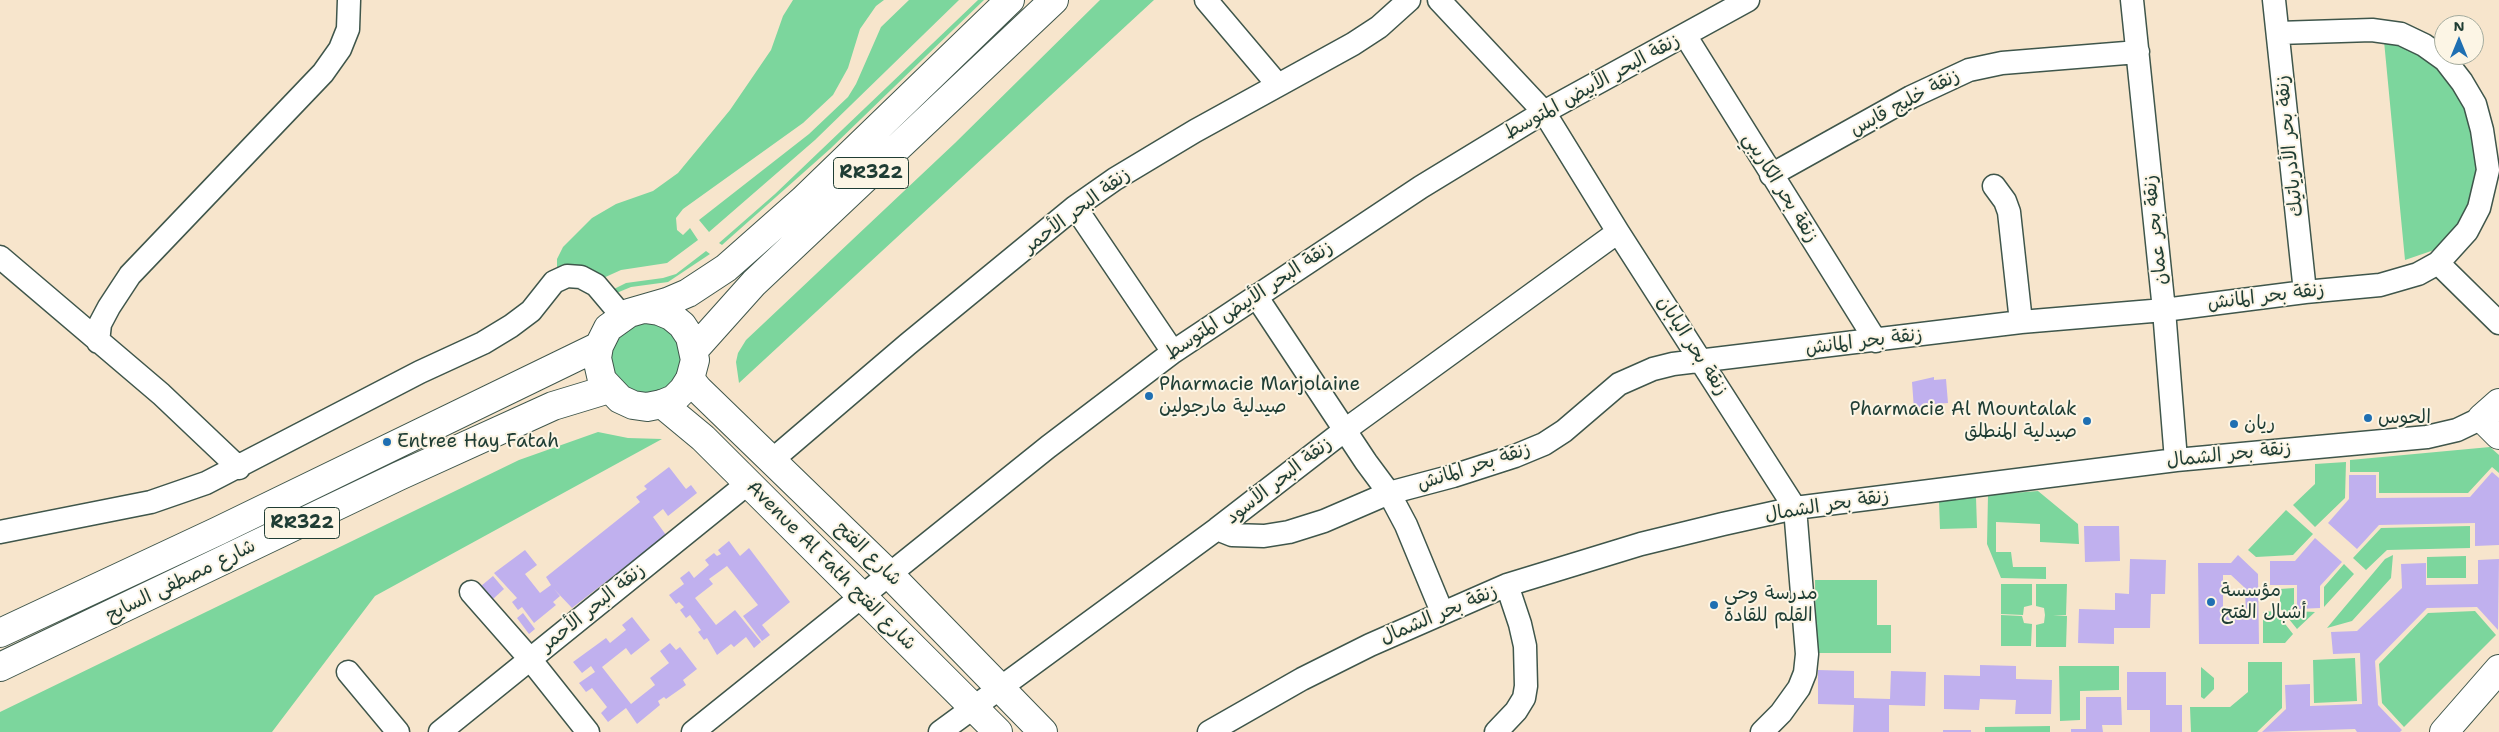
<!DOCTYPE html>
<html>
<head>
<meta charset="utf-8">
<style>
	body { margin:0 }
	#map { position:relative; width:2499px; height:732px; overflow:hidden; background:#f7e5cc; font-family:"Shantell Sans",sans-serif }
	canvas { display:block }
	.north { position:absolute; left:2434px; top:15px; width:50px; height:50px; box-sizing:border-box; background:#fcf5e5; border:1px solid #a4ab9e; border-radius:50%; rotate:0deg; font-size:14px; font-weight:700; line-height:20px; text-align:center; color:#1f3d34 }
	.north::after { content:''; display:block; margin:auto; width:18px; height:22px; background:#1f6fb2; clip-path:polygon(50% 0,100% 100%,50% 72%,0 100%) }
</style>
</head>
<body>
<div id="map">
<canvas width="2499" height="732"></canvas>
<div class="north">N</div>
</div>
<script>
const g = document.querySelector('canvas').getContext('2d');
g.lineJoin = 'round';
function paint(path, color) { g.fillStyle = color; g.fill(path, 'evenodd'); }
const toPath = rows => new Path2D(rows.map(r => 'M' + r).join(''));
function stroke(path, color, width, dash) { g.strokeStyle = color; g.lineWidth = width; g.lineCap = dash ? 'butt' : 'round'; g.setLineDash(dash || []); g.stroke(path); }
function label(font, color, halo, rows, align = 'center') {
  g.font = font + ' "Shantell Sans","Playpen Sans Arabic",sans-serif'; g.lineWidth = 4; g.setLineDash([]); g.textBaseline = 'middle'; g.strokeStyle = halo; g.fillStyle = color; for (const [text, x, y, turn = 0] of rows) {
    g.save(); g.translate(x, y); g.rotate((+turn || 0) * Math.PI / 180); g.textAlign = isNaN(turn) ? turn : align; if (halo) g.strokeText(text, 0, 0); g.fillText(text, 0, 0); g.restore();
  }
}
paint(toPath([
	[793,0,884,0,876,6,860,29,848,68,833,95,803,123,683,209,676,218,677,230,683,235,690,228,698,240,667,263,621,270,601,279,557,273,557,259,563,247,592,218,616,204,653,191,678,173,730,110,771,50,783,16],
	[909,0,959,0,815,140,709,232,699,220,809,134,848,97,856,84,881,27],
	[978,0,984,0,830,149,722,245,719,243,775,194],
	[1100,0,1154,0,739,383,736,362,738,353,746,340,955,143],
	[2384,41,2410,46,2437,61,2460,90,2481,156,2473,207,2437,249,2405,260],
	[706,251,710,254,668,282,631,287,614,294,610,291,626,283,663,278,676,274],
	'611 358a35 35 0 1 1 70 0a35 35 0 1 1-70 0Z',
	[598,432,628,438,662,439,375,596,272,732,0,732,0,712,519,460],
	[2490,447,2499,455,2499,473,2492,467,2468,493,2379,493,2379,472,2350,472,2350,460],
	[2346,462,2345,498,2315,527,2293,505,2315,484,2315,464],
	[2038,491,2078,524,2079,544,2040,542,2040,524,1996,522,1996,552,2011,552,2013,567,2046,567,2046,579,2001,578,1987,544,1988,495],
	[1976,497,1977,528,1940,529,1939,501],
	[2286,510,2313,534,2293,555,2256,557,2248,550],
	[2470,526,2470,548,2387,550,2366,570,2353,558,2381,528],
	[2393,555,2391,578,2352,621,2327,628,2385,559],
	[2466,556,2466,578,2427,578,2427,557],
	[2344,564,2354,574,2324,607,2324,587],
	[1815,580,1877,580,1877,625,1891,625,1891,653,1816,653],
	[2001,584,2032,584,2032,605,2024,607,2023,615,2001,614],
	[2036,584,2067,584,2066,615,2053,615,2067,616,2066,647,2036,647,2036,625,2044,623,2045,615,2044,608,2036,606],
	[2294,588,2294,611,2315,612,2297,629,2280,608,2280,589],
	[2275,611,2293,634,2285,643,2263,643,2263,612],
	[2475,611,2496,635,2404,727,2382,703,2379,664,2428,613],
	[2001,615,2022,616,2024,623,2032,624,2031,646,2001,646],
	[2355,658,2357,701,2314,703,2313,660],
	[2248,662,2282,662,2282,708,2257,732,2191,732,2190,707,2230,707,2248,692],
	[2059,666,2119,666,2119,690,2080,691,2080,720,2060,721],
	[2201,667,2214,678,2214,689,2204,699,2201,697],
	[2050,726,2050,732,1985,732,1985,727]
]), '#7cd69d');
paint(toPath([
	[1934,377,1934,380,1946,379,1948,403,1934,404,1934,407,1914,409,1912,382],
	[669,467,686,489,691,485,697,493,668,516,663,509,653,517,666,535,572,608,554,589,560,596,553,602,556,605,534,623,522,607,518,610,512,602,517,598,494,573,525,550,537,565,525,574,540,593,551,585,546,577,640,502,636,497,647,489,644,486],
	[2492,472,2499,478,2499,545,2475,546,2475,523,2379,525,2357,549,2328,523,2349,499,2349,475,2376,475,2376,498,2470,497],
	[2084,526,2119,526,2120,561,2085,562],
	[2315,538,2342,562,2320,586,2320,608,2297,609,2297,585,2270,585,2270,561,2295,561],
	[729,541,740,556,749,548,790,602,762,625,770,635,762,641,743,616,758,605,727,566,709,579,713,584,695,598,716,625,735,610,761,642,754,648,746,637,734,647,731,644,717,655,707,638,704,640,698,632,701,630,690,615,686,618,680,610,684,607,679,602,676,604,669,595,684,584,680,578,689,571,694,578,709,565,705,560,714,553,717,556,721,554,718,550],
	[2238,555,2258,574,2259,644,2199,644,2198,563,2231,563],
	[2223,575,2231,575,2245,588,2246,616,2223,616],
	[2130,559,2166,560,2165,594,2151,594,2150,628,2114,628,2114,644,2078,643,2079,609,2115,610,2115,593,2129,594],
	[2499,559,2498,630,2477,607,2427,608,2375,661,2378,705,2402,730,2400,732,2357,732,2355,729,2262,732,2286,709,2285,685,2310,684,2310,706,2362,704,2360,653,2333,654,2331,632,2357,631,2402,588,2401,564,2426,563,2426,585,2478,584,2478,560],
	[493,576,504,589,493,599,481,586],
	[523,613,535,629,529,634,517,618],
	[632,617,650,640,631,655,626,648,602,667,631,704,655,685,650,678,669,663,660,651,670,643,676,650,680,647,697,669,683,680,686,685,666,699,664,697,658,701,660,705,637,724,626,708,608,722,601,713,607,707,592,688,586,692,579,683,595,672,591,666,582,673,573,662,606,638,610,643,626,630,622,625],
	[1980,665,2016,666,2016,679,2052,680,2051,714,2015,714,2016,700,1980,699,1979,710,1944,709,1944,675,1980,676],
	[1818,670,1854,671,1854,698,1890,699,1891,671,1926,672,1925,706,1889,705,1889,732,1853,732,1854,705,1818,704],
	[2127,672,2166,672,2166,705,2182,705,2182,732,2150,732,2150,710,2127,710],
	[2086,697,2121,697,2122,725,2102,725,2103,732,2071,732,2071,729,2086,729],
	[1943,730,1971,730,1971,732,1943,732]
]), '#c0b0ee');
const street = toPath([
	[1206,0,1278,85],
	[1439,0,1544,112,1618,232,1795,508,1807,654,1805,673,1799,688,1781,713,1762,732],
	[2132,0,2164,310,2176,460],
	[2274,0,2305,292],
	[1685,35,1876,341],
	[1771,175,1911,97,1969,70,2002,63,2138,52],
	[1994,186,2005,201,2009,212,2021,322],
	[1075,207,1173,352],
	[0,257,161,394,239,468],
	[2438,263,2499,323],
	[1256,296,1366,462,1389,493,1406,525,1442,612],
	[98,342,100,324,109,307,130,275,323,73,340,49,348,29,349,0],
	[771,461,908,344,1075,207,1115,179,1195,131,1353,44,1379,27,1409,0],
	[1217,529,1232,535,1264,536,1289,532,1324,521,1389,493,1453,476,1515,456,1544,444,1564,431,1619,384,1653,369,1673,364,2021,322,2164,310,2305,292,2380,285,2418,274,2438,263,2467,231,2479,208,2488,170,2482,130,2475,104,2462,82,2445,60,2424,45,2401,34,2372,30,2278,33],
	[0,532,151,502,206,483,420,372,483,343,511,326,531,311,554,282,567,276,581,277,596,285,623,317],
	[471,592,530,659,588,732],
	[348,672,398,732],
	[440,732,747,484],
	[693,732,1048,447,1173,352,1421,187,1544,112,1748,0],
	[940,732,1217,529,1345,430,1618,232],
	[1209,732,1302,679,1370,645,1507,585,1641,544,1723,524,1795,508,2176,460,2427,437,2457,430,2482,418],
	[1496,732,1516,711,1524,698,1526,686,1525,646,1520,624,1507,585]
]);
const secondary = toPath([
	[690,379,698,389,889,574,1043,732],
	[2499,403,2482,418,2499,435],
	[662,404,703,438,998,732],
	[2444,732,2499,669]
]);
const primary = toPath([
	[645,309,659,311,671,316,682,325,690,337,695,360,690,379,683,390,674,399,662,404,647,407,633,405,620,399,602,380,597,358,599,346,608,328,629,313,667,302,688,293,726,268,803,200,1010,0],
	[694,350,754,283,1054,0],
	[0,633,218,531,599,346],
	[0,667,399,476,553,406,609,389]
]);
stroke(street, '#3f564b', 25);
stroke(secondary, '#3f564b', 30);
stroke(primary, '#3f564b', 30);
stroke(street, '#fff', 22);
stroke(secondary, '#fff', 28);
stroke(primary, '#fff', 28);
for (const [x, y, r, color] of [
	[1149,396,5,"#1f6fb2"],
	[2368,418,5,"#1f6fb2"],
	[2087,421,5,"#1f6fb2"],
	[2234,424,5,"#1f6fb2"],
	[387,442,5,"#1f6fb2"],
	[2211,602,5,"#1f6fb2"],
	[1714,605,5,"#1f6fb2"]
]) { const dot = new Path2D(); dot.arc(x, y, r, 0, 2 * Math.PI); g.fillStyle = color; g.fill(dot); stroke(dot, '#fcf5e5', 2); }
for (const [x, y, w] of [
	[871,173,75],
	[302,523,75]
]) { const box = new Path2D(); box.roundRect(x - w / 2, y - 15.5, w, 31, 4); g.fillStyle = '#fcf5e5'; g.fill(box); stroke(box, '#1f3d34', 1); }
label('bold 18px', '#1f3d34', null, [
	["RR322",871,173],
	["RR322",302,523]
]);
label('19px', '#1f3d34', '#fcf5e5', [
	["زنقة البحر الأبيض المتوسط",1592,87,-29],
	["زنقة خليج قابس",1905,103,-28],
	["زنقة بحر الأدرياتيك",2290,146,-96],
	["زنقة بحر الكاريبي",1780,188,58],
	["زنقة البحر الأحمر",1077,211,-37],
	["زنقة بحر عمان",2156,230,-96],
	["زنقة بحر المانش",2266,297,-7],
	["زنقة البحر الأبيض المتوسط",1249,301,-34],
	["زنقة بحر المانش",1864,342,-7],
	["زنقة بحر اليابان",1692,346,57],
	["زنقة بحر الشمال",2229,455,-6],
	["زنقة بحر المانش",1474,467,-18],
	["زنقة البحر الأسود",1279,481,-38],
	["زنقة بحر الشمال",1827,506,-9],
	["شارع الفتح",868,554,44],
	["Avenue Al Fath شارع الفتح",831,566,45],
	["شارع مصطفى السايح",181,581,-26],
	["زنقة البحر الأحمر",593,608,-39],
	["زنقة بحر الشمال",1439,615,-23]
]);
label('19px', '#1f3d34', '#fcf5e5', [
	["Pharmacie Marjolaine",1159,385],
	["صيدلية مارجولين",1159,407],
	["Pharmacie Al Mountalak",2077,410,"right"],
	["صيدلية المنطلق",2077,432,"right"],
	["الحوس",2378,418],
	["ريان",2244,424],
	["Entree Hay Fatah",397,442],
	["مؤسسة",2221,591],
	["أشبال الفتح",2221,613],
	["مدرسة وحي",1724,594],
	["القلم للقادة",1724,616]
], 'left');
</script>
</body>
</html>
